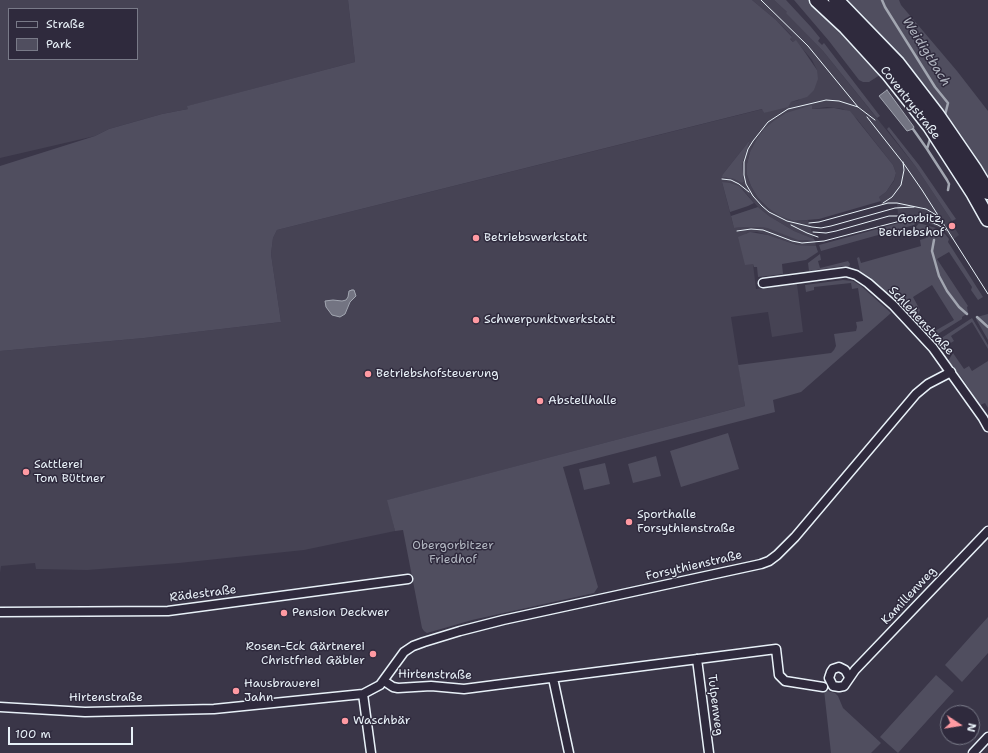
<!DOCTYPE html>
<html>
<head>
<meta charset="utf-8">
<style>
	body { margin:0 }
	#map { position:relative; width:988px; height:753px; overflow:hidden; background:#3a3648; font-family:"Shantell Sans",sans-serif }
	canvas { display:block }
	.legend { position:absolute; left:8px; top:8px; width:130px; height:52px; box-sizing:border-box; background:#2f2a3d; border:1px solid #797a88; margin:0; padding:5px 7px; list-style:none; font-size:12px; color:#e8f1f8 }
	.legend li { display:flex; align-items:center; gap:8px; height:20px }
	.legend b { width:20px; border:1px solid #797a88 }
	.north { position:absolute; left:940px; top:705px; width:40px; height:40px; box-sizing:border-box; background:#2f2a3d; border:1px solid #797a88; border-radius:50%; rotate:102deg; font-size:11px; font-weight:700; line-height:16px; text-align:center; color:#e8f1f8 }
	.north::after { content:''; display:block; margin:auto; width:14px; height:18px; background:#ff9aa2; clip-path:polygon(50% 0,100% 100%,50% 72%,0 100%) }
	.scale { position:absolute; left:8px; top:727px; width:125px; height:18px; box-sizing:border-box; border:2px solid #e8f1f8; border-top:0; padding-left:5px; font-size:12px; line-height:14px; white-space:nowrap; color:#e8f1f8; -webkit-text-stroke:3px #2f2a3d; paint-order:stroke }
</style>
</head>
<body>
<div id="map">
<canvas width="988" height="753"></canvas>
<ul class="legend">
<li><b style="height:5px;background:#2f2a3d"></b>Straße</li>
<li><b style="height:11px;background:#504e5f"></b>Park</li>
</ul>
<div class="north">N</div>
<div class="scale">100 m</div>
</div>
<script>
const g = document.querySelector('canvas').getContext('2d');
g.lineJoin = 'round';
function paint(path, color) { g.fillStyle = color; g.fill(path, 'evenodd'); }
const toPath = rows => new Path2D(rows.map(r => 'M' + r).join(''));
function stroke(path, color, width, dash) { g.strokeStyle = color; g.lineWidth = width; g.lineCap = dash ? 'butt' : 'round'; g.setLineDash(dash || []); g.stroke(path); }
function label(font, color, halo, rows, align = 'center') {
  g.font = font + ' "Shantell Sans",sans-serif'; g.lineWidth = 3; g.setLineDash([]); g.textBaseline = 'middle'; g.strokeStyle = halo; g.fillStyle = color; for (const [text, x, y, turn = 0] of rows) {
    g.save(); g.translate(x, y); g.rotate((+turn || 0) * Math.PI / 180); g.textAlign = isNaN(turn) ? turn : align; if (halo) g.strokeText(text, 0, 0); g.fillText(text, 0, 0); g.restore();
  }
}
paint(toPath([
	[0,0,348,0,355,62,188,106,188,109,162,114,109,129,95,136,0,158],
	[9,9,137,9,137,59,9,59],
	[752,0,774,0,787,12,787,13,823,51,916,167,952,221,951,222,959,235,952,240,943,229,930,224,917,221,899,223,897,204,882,205,879,197,886,192,894,181,896,173,893,165,857,119,843,109,827,107,812,109,812,105,750,152,747,164,747,175,751,186,758,198,767,208,794,221,808,220,814,239,794,231,769,216,758,207,743,190,722,182,734,228,751,226,767,228,806,241,815,241,816,246,797,245,768,235,757,232,746,233,753,264,756,289,797,284,803,332,772,337,768,312,731,317,745,406,388,500,395,531,304,550,179,563,87,570,36,569,35,563,1,566,0,573,0,351,144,338,281,322,271,254,273,238,277,230,763,109,764,113,791,102,799,100,817,70,812,60,796,41,793,42,790,38,792,36,776,20],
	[750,140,742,165,744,182,743,183,734,179,723,177,723,174]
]), '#464354');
paint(toPath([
	[348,0,752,0,776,20,792,37,790,39,793,42,796,40,804,51,817,70,818,79,814,90,807,97,791,102,788,107,764,113,762,109,277,230,273,238,271,254,281,322,144,338,0,351,0,166,95,136,109,129,162,114,188,109,187,106,355,62],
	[774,0,786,0,811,27,820,38,818,41,822,45,824,43,880,116,877,118,823,51,786,13,787,12],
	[794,0,811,0,880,72,880,75,869,82,863,82,859,80,829,41],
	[843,0,899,0,901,5,957,71,988,111,988,181,926,94,929,90,921,81,919,83],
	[812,105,812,109,834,108,850,111,893,165,896,173,894,180,886,192,879,197,881,201,819,219,794,221,780,216,768,208,758,198,751,186,747,175,747,164,750,152,757,139,764,129,775,120,786,113],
	[889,127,919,165,956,219,952,221,916,167,887,129],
	[750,140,742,164,744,182,742,183,734,179,722,177,723,174],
	[722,182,730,183,739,186,754,203,748,206,730,212],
	[758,207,769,216,794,231,814,239,815,241,798,240,767,228,759,227,744,227,734,228,731,216],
	[909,221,917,221,914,225,821,251,819,245,899,223],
	[919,223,936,228,945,234,949,239,948,242,983,297,978,300,971,290,972,287,949,252,937,259,968,306,967,307,968,313,962,317,962,319,933,337,921,324,926,320,933,332,954,320,932,285,913,297,920,310,919,313,914,317,912,317,883,289,860,271,857,258,859,257,861,263,921,246,920,240,926,238,924,231,918,233,916,227],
	[750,232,768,235,797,245,816,246,818,252,806,260,782,264,783,274,758,277,757,267,754,267,753,264,745,265,738,237],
	[820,254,821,260,818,261,820,268,848,261,850,264,849,267,844,266,809,271,808,263],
	[843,280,853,281,861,286,891,313,801,392,773,400,775,412,563,467,598,587,594,593,472,620,427,633,424,631,422,628,403,530,395,531,387,500,745,406,738,365,831,353,834,350,836,346,834,334,856,331,857,327,856,322,863,321,858,288,852,289,851,283,814,287,814,290,806,292,805,285],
	[988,314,988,340,976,319,977,317],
	[972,318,988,345,988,349,972,322,951,336,954,341,947,345,944,350,937,341],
	[953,353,964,369,969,366,972,371,988,361,988,408,985,403,980,405,962,378,948,361],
	[728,433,739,469,681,487,670,451],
	[656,456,661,476,633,483,628,464],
	[605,463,610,484,584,490,579,469],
	[988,617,988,653,962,682,945,665],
	[936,675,954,691,898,753,880,737],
	[824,690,835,693,838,696,843,708,881,743,871,753,831,753]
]), '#504e5f');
const water = toPath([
	[887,90,914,127,913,129,907,131,879,96,887,90],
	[352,290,354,290,356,296,350,302,345,314,340,317,332,315,326,307,325,301,333,300,342,301,346,300,348,297,349,291,352,290]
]);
paint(water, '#737482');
stroke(water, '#a2a6b1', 1);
stroke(toPath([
	[882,0,885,7,935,87,948,103,945,115],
	[913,129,927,149],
	[930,139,927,149,947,180,949,184,948,190],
	[934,240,932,251,939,276,947,291,959,307,967,314],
	[977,317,988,327]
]), '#a2a6b1', 2.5);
const street = toPath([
	[763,283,846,272,856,275,868,283,893,305,933,348,983,418,988,427],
	[0,612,168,611,408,579],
	[697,659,709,753],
	[553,678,569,753],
	[849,678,848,675,845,670,839,667,833,669,831,672,829,678,833,686,839,687,844,686,855,670,988,531],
	[384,681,393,687,398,688,431,686,464,689,776,649,779,675,785,681,823,687],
	[363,694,371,753],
	[0,707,85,712,214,709,363,694,380,685,404,652,413,646,424,642,460,631,503,620,761,564,769,561,777,555,795,537,916,394,928,384,951,372],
	[973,753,988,737]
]);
const highway = toPath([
	[817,0,846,27,888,73,930,126,974,194,988,219],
	[836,0,897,63,937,115,974,169,988,192]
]);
stroke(street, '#e8f1f8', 11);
stroke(highway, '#e8f1f8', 17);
stroke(street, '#2f2a3d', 8);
stroke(highway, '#2f2a3d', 14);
stroke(toPath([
	[761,0,808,46,858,107],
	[867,117,904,164,922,190,988,294],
	[875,120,858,107,839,101,826,100,788,109,768,122,753,141,748,149,744,162,744,175,746,184,753,196,762,206,769,212,787,221,812,227,821,228,831,226,895,208,914,207],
	[722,179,731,180,739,184,749,192],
	[883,203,892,197,901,185,904,170,903,162],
	[809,223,819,222,888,203,897,203,926,209,938,216],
	[791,225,807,233,818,237],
	[737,231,751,229,763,230,792,241,802,243,824,241,904,220,927,221,938,225,946,230],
	[813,232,826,233,836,231,889,216,903,216]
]), '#e8f1f8', 1);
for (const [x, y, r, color] of [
	[952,226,4,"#ff9aa2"],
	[476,238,4,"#ff9aa2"],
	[476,320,4,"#ff9aa2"],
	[368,374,4,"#ff9aa2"],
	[540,401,4,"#ff9aa2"],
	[26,472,4,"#ff9aa2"],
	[629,522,4,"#ff9aa2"],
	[284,613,4,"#ff9aa2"],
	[373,654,4,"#ff9aa2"],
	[236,691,4,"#ff9aa2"],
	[345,721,4,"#ff9aa2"]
]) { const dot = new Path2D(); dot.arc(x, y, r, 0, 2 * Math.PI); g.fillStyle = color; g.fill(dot); stroke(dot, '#2f2a3d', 1.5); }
label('12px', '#e8f1f8', '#2f2a3d', [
	["Coventrystraße",910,103,52],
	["Schlehenstraße",921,321,47],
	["Forsythienstraße",694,566,-13],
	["Rädestraße",203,594,-7],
	["Kamillenweg",909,596,-47],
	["Hirtenstraße",435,675,1],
	["Hirtenstraße",106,698],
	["Tulpenweg",715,705,83]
]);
label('12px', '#e8f1f8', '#2f2a3d', [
	["Gorbitz,",944,219,"right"],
	["Betriebshof",944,233,"right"],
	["Betriebswerkstatt",484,238],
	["Schwerpunktwerkstatt",484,320],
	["Betriebshofsteuerung",376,374],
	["Abstellhalle",548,401],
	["Sattlerei",34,465],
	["Tom Büttner",34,479],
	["Sporthalle",637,515],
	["Forsythienstraße",637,529],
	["Pension Deckwer",292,613],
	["Rosen-Eck Gärtnerei",365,647,"right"],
	["Christfried Gäbler",365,661,"right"],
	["Hausbrauerei",244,684],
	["Jahn",244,698],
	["Waschbär",353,721]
], 'left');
label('12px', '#b3b8c2', '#2f2a3d', [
	["Obergorbitzer",453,546],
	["Friedhof",453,560]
]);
label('italic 13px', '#aeb2bd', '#2f2a3d', [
	["Weidigtbach",926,52,58]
]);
</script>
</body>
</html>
